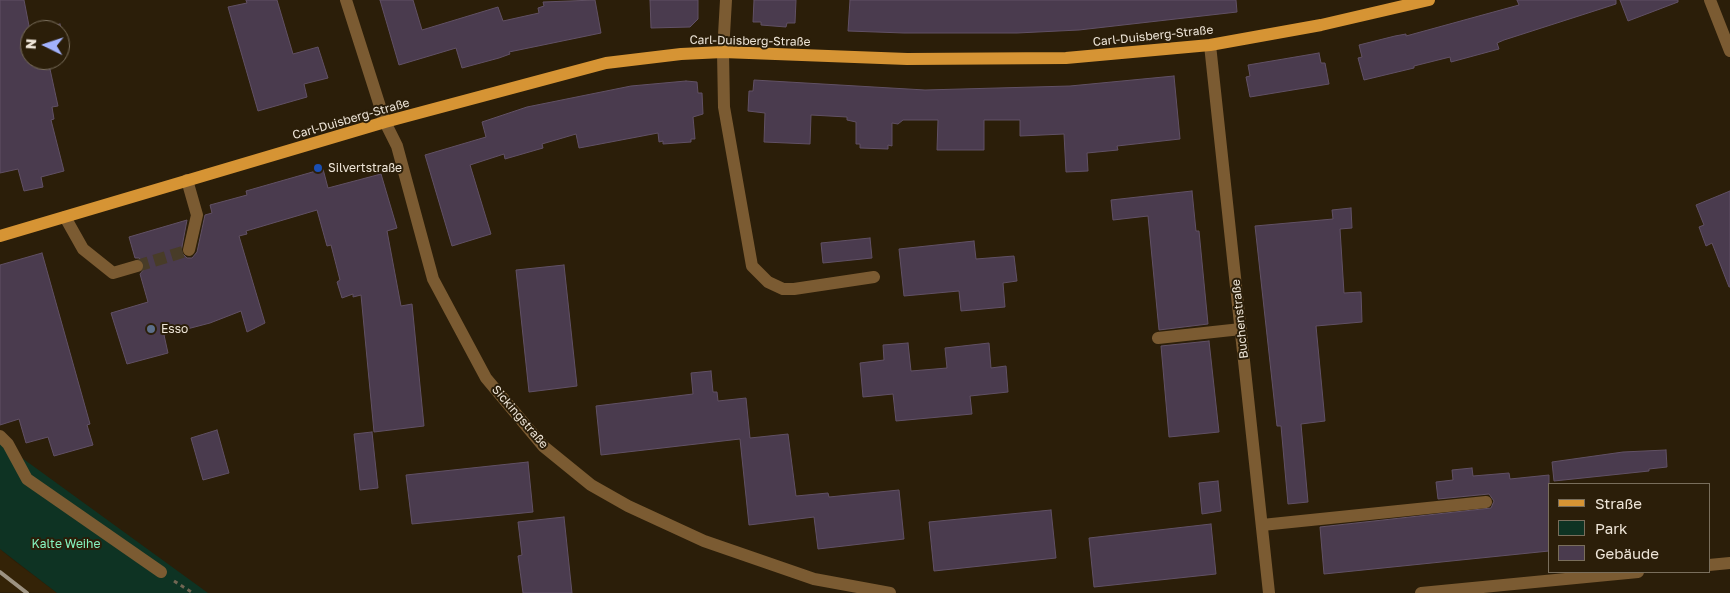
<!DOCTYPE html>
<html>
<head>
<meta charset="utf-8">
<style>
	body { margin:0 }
	#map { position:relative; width:1730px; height:593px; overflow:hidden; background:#2b1e09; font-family:"Golos Text",sans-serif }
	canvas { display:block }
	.legend { position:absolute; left:1548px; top:483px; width:162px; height:90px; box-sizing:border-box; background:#2b1e09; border:1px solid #796e5c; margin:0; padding:6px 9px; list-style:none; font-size:15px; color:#eee5d8 }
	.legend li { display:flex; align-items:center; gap:10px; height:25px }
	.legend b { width:25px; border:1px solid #796e5c }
	.north { position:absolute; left:20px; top:20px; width:50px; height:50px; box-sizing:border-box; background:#2b1e09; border:1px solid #796e5c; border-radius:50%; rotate:274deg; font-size:14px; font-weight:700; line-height:20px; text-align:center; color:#eee5d8 }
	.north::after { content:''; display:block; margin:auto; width:18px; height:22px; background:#a2b2fd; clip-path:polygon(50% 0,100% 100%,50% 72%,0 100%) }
</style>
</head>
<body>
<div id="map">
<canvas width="1730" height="593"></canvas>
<ul class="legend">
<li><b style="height:6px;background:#d69434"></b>Straße</li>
<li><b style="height:14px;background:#0e3323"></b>Park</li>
<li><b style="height:14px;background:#4a3b4e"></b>Gebäude</li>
</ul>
<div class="north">N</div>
</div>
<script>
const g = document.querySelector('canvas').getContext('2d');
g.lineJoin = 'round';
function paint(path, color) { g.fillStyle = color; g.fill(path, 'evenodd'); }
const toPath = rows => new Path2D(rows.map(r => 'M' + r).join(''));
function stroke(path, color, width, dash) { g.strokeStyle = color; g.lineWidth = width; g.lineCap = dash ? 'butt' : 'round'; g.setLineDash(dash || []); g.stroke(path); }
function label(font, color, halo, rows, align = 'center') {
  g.font = font + ' "Golos Text",sans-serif'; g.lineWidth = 4; g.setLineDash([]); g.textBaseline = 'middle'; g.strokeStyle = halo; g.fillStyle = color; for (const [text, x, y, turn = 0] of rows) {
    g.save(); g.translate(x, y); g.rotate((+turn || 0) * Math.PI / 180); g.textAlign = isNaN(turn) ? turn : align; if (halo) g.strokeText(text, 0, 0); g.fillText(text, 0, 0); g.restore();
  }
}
paint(toPath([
	[0,549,13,560,57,593,0,592]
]), '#342307');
paint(toPath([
	[0,442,208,593,57,593,0,549]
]), '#0e3323');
const building = toPath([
	[0,0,24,0,30,31,30,60,48,60,58,106,52,107,54,119,51,120,64,171,41,177,43,187,24,191,18,169,0,173,0,0],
	[246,0,277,0,293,54,318,47,328,78,304,84,307,97,258,111,228,7,247,3,246,0],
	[380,0,413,0,422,30,498,7,503,21,539,13,538,8,544,6,543,2,595,0,601,33,509,52,510,54,499,58,462,68,456,48,399,65,380,0],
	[650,0,698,0,698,19,690,27,651,28,650,0],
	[754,0,796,0,795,23,787,23,786,27,761,25,761,22,753,22,754,0],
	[850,0,1236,0,1237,12,1079,30,1017,33,904,33,848,31,850,0],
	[1517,0,1616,0,1616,4,1504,40,1497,43,1499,49,1451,62,1450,57,1414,66,1414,68,1364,80,1358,58,1362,57,1359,45,1395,36,1406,34,1406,36,1519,5,1517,0],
	[1620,0,1678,0,1678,2,1628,21,1620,0],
	[60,24,65,44,60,46,60,30,33,30,60,24],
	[1319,53,1321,63,1325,63,1329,84,1250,97,1246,77,1250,76,1248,65,1319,53],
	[1174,76,1180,139,1117,146,1118,150,1087,153,1088,171,1066,172,1064,134,1020,136,1020,120,984,120,984,150,937,150,938,120,903,120,898,124,892,123,892,146,888,145,888,149,860,148,860,144,856,144,856,122,847,120,847,117,811,115,810,144,764,142,765,113,748,111,749,91,753,91,754,80,925,90,1070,86,1174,76],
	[686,81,697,82,698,93,702,93,703,114,693,117,695,139,691,139,691,142,663,144,663,141,659,142,658,133,579,148,576,134,542,144,543,148,505,159,504,154,470,165,491,234,452,246,425,155,486,137,482,122,527,107,631,86,686,81],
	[323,169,328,188,381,174,397,228,387,231,401,306,412,304,424,426,374,432,361,295,353,297,353,294,342,298,337,282,340,280,331,245,327,246,317,210,246,231,247,234,239,236,265,323,247,332,241,311,210,323,164,335,168,353,127,364,111,313,148,302,140,274,145,268,145,263,139,258,135,258,129,237,187,220,181,252,187,258,192,258,197,252,205,215,212,213,210,205,247,195,246,191,323,169],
	[1192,191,1196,231,1199,231,1208,324,1159,330,1148,216,1113,220,1111,200,1192,191],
	[1730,191,1730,287,1729,287,1712,243,1706,246,1699,227,1704,225,1696,205,1730,191],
	[1351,208,1352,228,1340,229,1344,293,1361,292,1362,322,1316,326,1325,421,1301,424,1308,502,1288,504,1281,426,1277,426,1255,226,1333,219,1332,210,1351,208],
	[870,238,872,258,823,263,821,243,870,238],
	[974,241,976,259,1014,256,1017,281,1003,283,1005,307,961,311,959,291,904,296,899,249,974,241],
	[42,253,90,424,87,425,93,445,54,456,48,437,26,443,19,419,0,425,0,265,42,253],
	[564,265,577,386,529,392,516,270,564,265],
	[1209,341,1219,432,1169,437,1161,346,1209,341],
	[908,343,911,371,947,368,945,348,989,343,991,368,1006,366,1008,392,970,396,972,414,896,421,893,394,863,397,860,363,884,360,883,345,908,343],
	[711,371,713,392,717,392,718,401,746,398,750,438,788,434,796,496,828,493,829,497,899,490,904,539,818,549,814,517,749,525,740,439,601,455,596,406,693,394,691,373,711,371],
	[217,430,229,473,203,480,191,438,217,430],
	[372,432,378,488,360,490,354,434,372,432],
	[1666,450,1667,467,1649,469,1649,471,1554,481,1552,462,1623,452,1666,450],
	[528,462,533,512,412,524,406,475,528,462],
	[1472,468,1473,476,1509,473,1510,479,1549,475,1549,551,1324,574,1320,527,1491,508,1494,501,1489,494,1438,499,1436,482,1453,480,1452,470,1472,468],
	[1218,481,1221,511,1202,514,1199,483,1218,481],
	[1051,510,1056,558,934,571,929,522,1051,510],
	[564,517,572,593,523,593,518,556,522,555,518,522,564,517],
	[1211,524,1216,574,1094,587,1089,538,1211,524]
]);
paint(building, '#4a3b4e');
stroke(building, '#615165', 1);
stroke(toPath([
	[137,266,189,250]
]), '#483c28', 12, [12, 6]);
stroke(toPath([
	[174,581,193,593]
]), '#716653', 3, [4, 4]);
stroke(toPath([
	[346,0,385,122,397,146,433,279,486,378,543,446,591,485,628,506,704,541,814,579,890,593],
	[726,0,723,52,724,107,752,266,768,282,783,289,794,289,874,277],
	[1710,0,1730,51],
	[1210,45,1269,593],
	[187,180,197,215,189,250],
	[65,217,83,249,113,273,137,266],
	[1158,338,1241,329],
	[0,436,8,444,27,479,161,572],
	[1262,525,1486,502],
	[1709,565,1730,563],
	[1421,593,1638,572]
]), '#7b5b32', 12);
stroke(toPath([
	[0,236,385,122,606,63,681,54,723,52,907,59,1066,58,1210,45,1321,25,1429,0]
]), '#d69434', 12);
stroke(toPath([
	[0,572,27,593]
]), '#9d9382', 4);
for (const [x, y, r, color] of [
	[318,168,5,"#1a4fb4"],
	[151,329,5,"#5c6f8a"]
]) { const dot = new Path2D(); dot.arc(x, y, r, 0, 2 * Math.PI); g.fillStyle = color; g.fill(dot); stroke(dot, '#2b1e09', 2); }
label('12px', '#eee5d8', '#2b1e09', [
	["Carl-Duisberg-Straße",1153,36,-6],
	["Carl-Duisberg-Straße",750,41,1],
	["Carl-Duisberg-Straße",351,119,-16],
	["Buchenstraße",1240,319,-96],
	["Sickingstraße",520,417,49]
]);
label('12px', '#eee5d8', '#2b1e09', [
	["Silvertstraße",328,168],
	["Esso",161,329]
], 'left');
label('12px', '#85f4c0', '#2b1e09', [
	["Kalte Weihe",66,544]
]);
</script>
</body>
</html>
